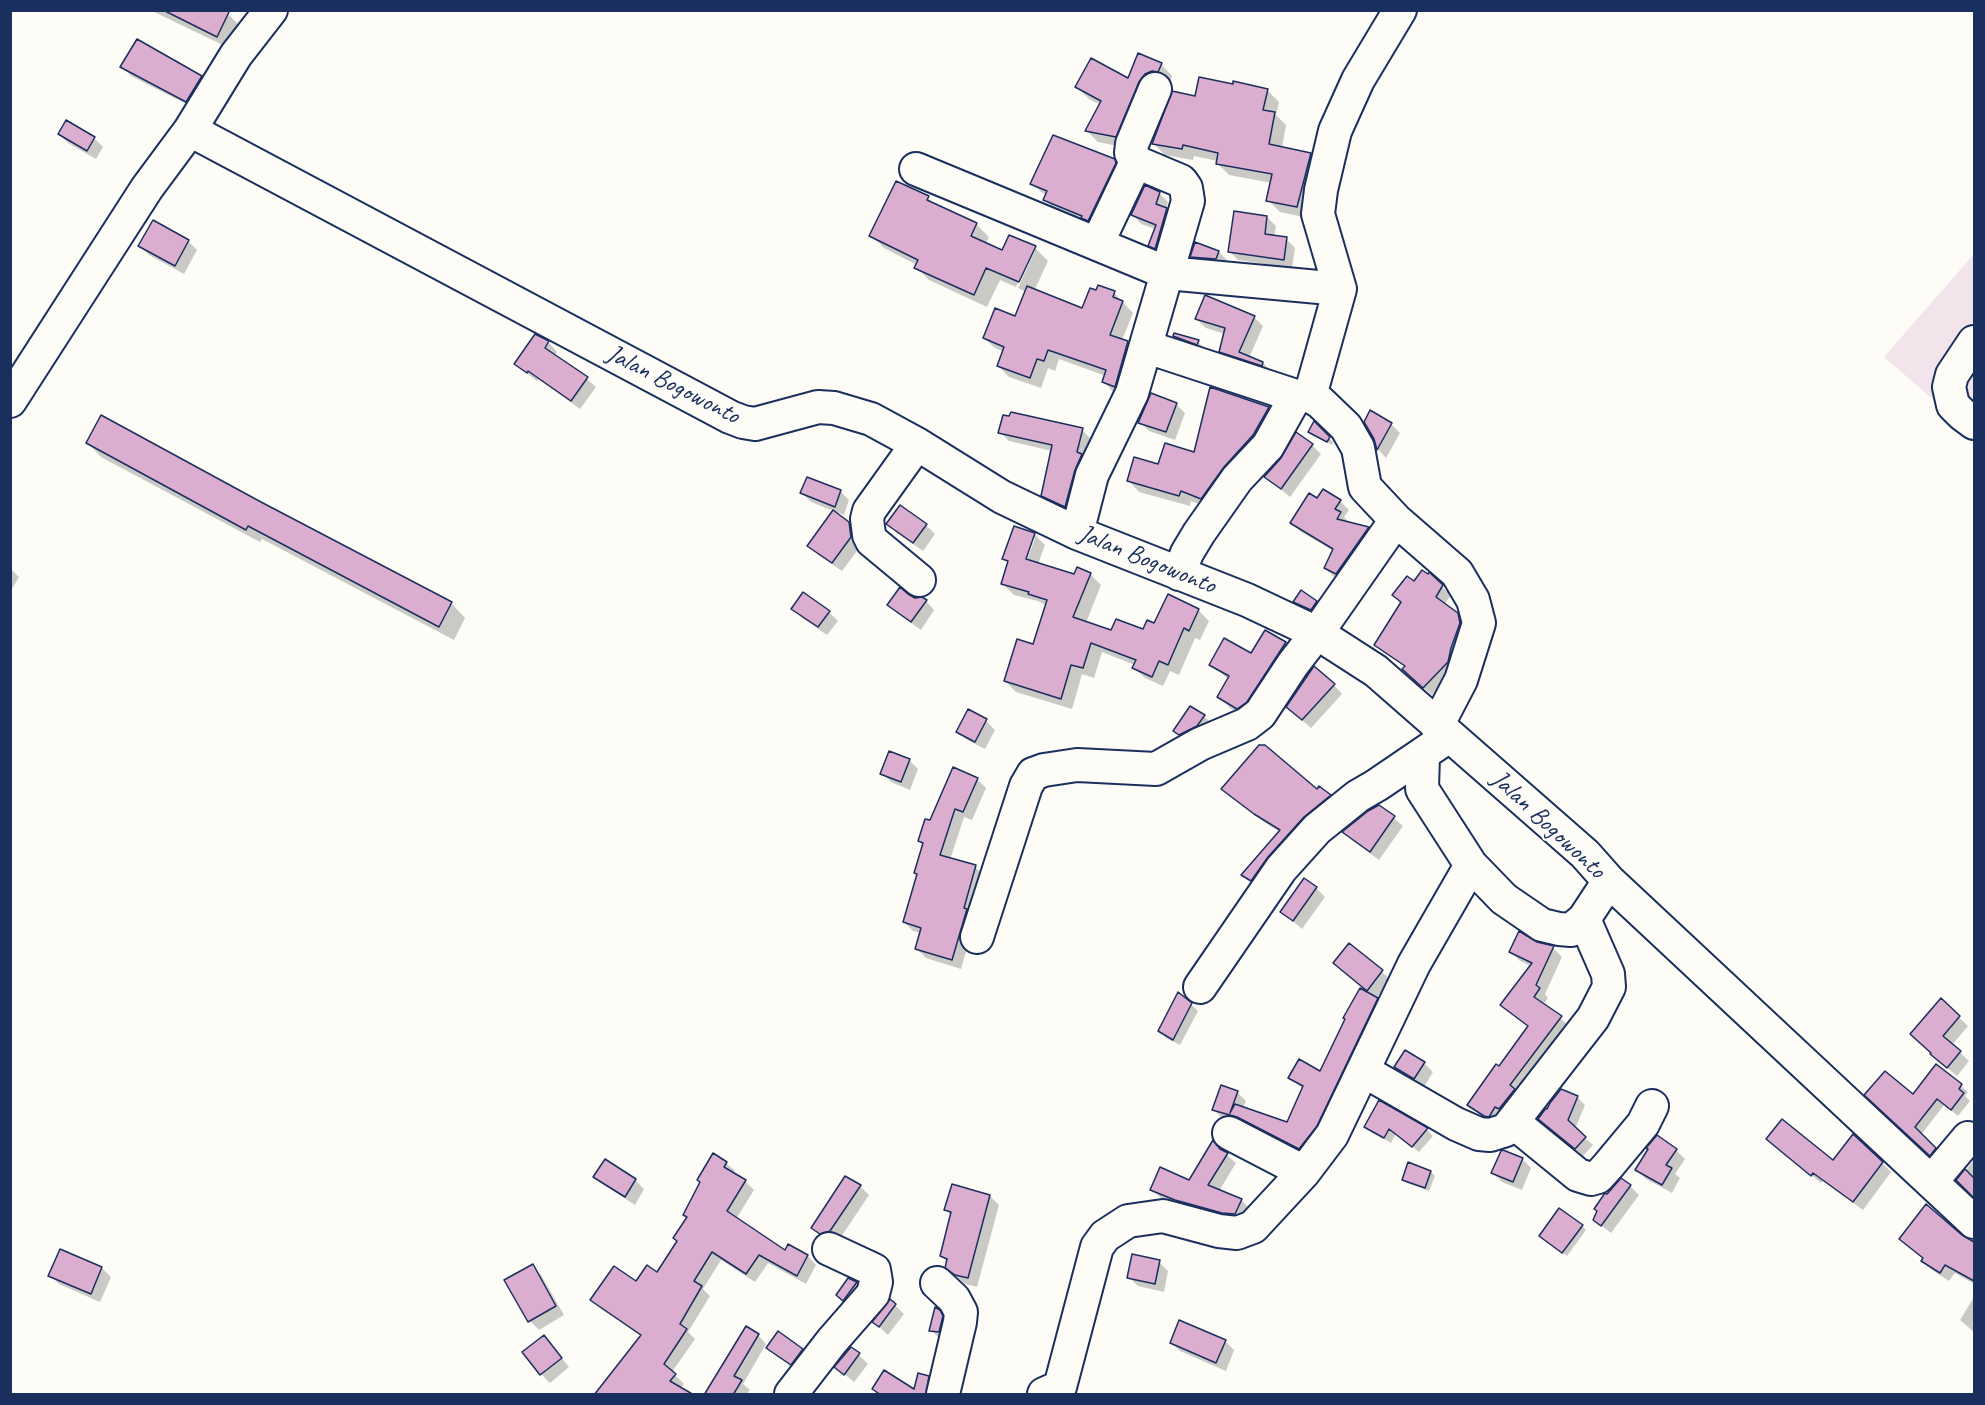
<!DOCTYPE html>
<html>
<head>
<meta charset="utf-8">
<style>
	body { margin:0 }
	#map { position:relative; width:1985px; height:1405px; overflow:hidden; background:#fdfcf7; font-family:Caveat,sans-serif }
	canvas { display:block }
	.frame { position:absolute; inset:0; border:12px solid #1b2f5e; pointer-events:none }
</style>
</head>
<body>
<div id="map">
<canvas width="1985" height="1405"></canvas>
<div class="frame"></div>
</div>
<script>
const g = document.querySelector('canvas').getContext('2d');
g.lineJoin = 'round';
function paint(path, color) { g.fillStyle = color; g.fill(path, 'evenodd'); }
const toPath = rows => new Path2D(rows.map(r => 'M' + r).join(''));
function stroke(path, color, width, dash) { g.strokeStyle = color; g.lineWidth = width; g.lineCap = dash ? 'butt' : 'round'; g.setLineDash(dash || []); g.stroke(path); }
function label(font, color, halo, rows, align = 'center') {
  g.font = font + ' Caveat,sans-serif'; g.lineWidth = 4.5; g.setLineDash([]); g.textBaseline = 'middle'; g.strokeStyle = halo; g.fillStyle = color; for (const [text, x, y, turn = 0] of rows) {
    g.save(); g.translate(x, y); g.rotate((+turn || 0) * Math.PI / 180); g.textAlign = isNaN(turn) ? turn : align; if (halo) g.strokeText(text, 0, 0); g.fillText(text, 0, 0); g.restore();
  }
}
paint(toPath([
	[1974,254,1974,435,1884,357]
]), '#f3e4eb');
paint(toPath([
	[150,10,221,10,228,14,242,28,231,49],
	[1161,64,1172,76,1170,83,1165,82,1127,148,1098,142,1087,131,1101,105,1089,99,1077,87,1128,80],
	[122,67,201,78,210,86,196,109,131,76],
	[1267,90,1279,102,1276,115,1286,125,1282,148,1310,155,1322,166,1308,218,1280,212,1268,200,1272,183,1229,175,1218,164,1218,161,1194,156,1193,160,1165,155,1153,143,1196,98],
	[59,134,94,138,103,147,96,159,68,143],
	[1114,160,1123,169,1091,226,1088,223,1053,208,1045,199,1047,195,1041,192,1032,183],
	[897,183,928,198,937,207,976,224,989,237,986,244,1003,252,1035,248,1048,261,1034,291,1083,310,1114,293,1133,313,1122,340,1115,381,1118,384,1129,344,1138,353,1125,397,1114,393,1104,382,1106,376,1059,359,1055,371,1048,368,1041,388,1009,377,998,366,1004,352,995,348,984,338,1016,318,1026,292,1018,288,1035,251,1032,251,1016,287,1000,280,987,307,929,280,916,267,917,265,884,248,871,235],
	[1159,193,1168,202,1166,210,1175,219,1159,254,1150,245,1156,229,1141,224,1133,215],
	[1267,217,1276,226,1274,237,1286,239,1295,248,1292,268,1238,260,1229,251],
	[188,241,197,250,184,274,149,255,140,246],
	[1219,252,1228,261,1225,268,1201,266,1192,257],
	[1254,317,1263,326,1249,358,1263,363,1272,372,1230,360,1221,351,1225,334,1206,328,1197,319],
	[536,336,549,343,557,352,554,356,587,379,596,387,580,409,538,379,537,381,525,372,516,363],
	[1174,336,1198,342,1207,351,1183,345],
	[1211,389,1268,409,1279,419,1212,509,1191,501,1190,506,1139,492,1129,481,1159,466,1195,454],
	[1176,404,1185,413,1175,440,1149,431,1140,422],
	[1314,424,1333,442,1332,445,1310,431],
	[1391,424,1400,433,1386,458,1378,449,1375,439],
	[1082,430,1091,439,1074,515,1051,504,1042,495,1052,451,1009,441,1000,432],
	[88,443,260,503,452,604,465,618,454,640,262,539,260,542,101,457],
	[1312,445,1321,454,1290,497,1266,477],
	[840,491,849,500,844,515,811,502,802,493],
	[1318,500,1340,501,1349,510,1344,517,1350,523,1368,528,1377,537,1345,582,1334,577,1325,568,1334,551,1301,532,1292,523],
	[848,523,858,532,860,547,842,571,818,555,809,546],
	[888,524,926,525,935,534,923,551,897,533],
	[1034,534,1045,545,1038,564,1075,576,1090,574,1101,585,1086,623,1112,632,1143,631,1155,625,1198,610,1209,621,1200,640,1195,638,1179,675,1170,671,1163,686,1145,678,1134,668,1135,665,1102,652,1094,678,1082,674,1072,709,1016,692,1005,681,1034,646,1047,606,1038,601,1014,595,1003,584,1009,563,1004,558],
	[1031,538,1035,538,1025,566,1022,565],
	[10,568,19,577,12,589,10,588],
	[1429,575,1451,595,1444,605,1466,624,1456,671,1432,695,1412,678,1406,667,1384,653,1376,644,1402,603,1394,595],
	[1302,592,1325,611,1320,618,1304,611,1295,602],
	[915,599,926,601,934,610,921,630,898,614,889,605],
	[793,609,829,612,838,621,827,635,802,618],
	[1285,643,1297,656,1250,720,1231,709,1219,697,1229,680,1211,664,1251,655],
	[1334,685,1342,694,1311,728,1297,716],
	[969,711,986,721,995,730,985,749,967,740,958,731],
	[1204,716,1213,725,1184,739,1175,730],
	[909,760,918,769,910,790,891,782,882,773],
	[977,779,986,788,972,820,964,817,950,860,975,867,984,876,975,919,961,969,926,958,917,949,921,933,913,931,904,922,918,875,924,845,920,841,930,822],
	[1223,789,1317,791,1330,796,1338,804,1260,889,1243,875,1280,832,1264,822],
	[1379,806,1403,826,1379,860,1353,841,1344,832],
	[1316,888,1325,897,1302,929,1282,912],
	[1537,944,1553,948,1562,957,1545,994,1548,998,1543,1005,1570,1026,1493,1124,1469,1105,1500,1068,1529,1027,1502,1005,1531,966,1520,961,1511,952],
	[1350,945,1391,980,1376,998,1386,1008,1308,1157,1247,1125,1222,1118,1213,1109,1237,1092,1246,1101,1243,1108,1288,1124,1303,1089,1290,1078,1321,1073,1369,993,1344,972],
	[1941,1000,1968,1026,1952,1045,1969,1061,1957,1076,1941,1063],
	[1191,1004,1198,1011,1180,1045,1166,1038,1160,1031],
	[1405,1052,1424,1063,1433,1072,1424,1087,1405,1076,1396,1067],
	[1936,1066,1968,1092,1965,1096,1970,1101,1958,1116,1944,1105,1921,1135,1942,1155,1937,1161,1866,1095,1913,1096],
	[1577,1097,1585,1105,1575,1129,1593,1145,1583,1156,1547,1126],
	[1379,1102,1427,1130,1433,1136,1419,1152,1396,1133,1391,1143,1372,1133,1366,1127],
	[1768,1139,1834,1162,1882,1163,1891,1172,1863,1210,1823,1181,1821,1183],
	[1676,1150,1685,1159,1675,1174,1680,1178,1672,1193,1646,1179,1637,1170],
	[1222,1151,1236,1163,1219,1191,1241,1200,1250,1209,1244,1223,1185,1209,1161,1198,1152,1189,1189,1182],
	[1522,1159,1531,1168,1522,1190,1502,1182,1493,1173],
	[1974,1160,1974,1196,1958,1180],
	[605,1161,635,1180,644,1189,635,1205,604,1185,595,1176],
	[726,1163,735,1171,733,1174,745,1181,754,1190,736,1219,785,1252,788,1246,808,1256,816,1265,806,1284,768,1263,755,1282,721,1260,703,1289,710,1296,688,1332,695,1339,672,1372,684,1384,679,1389,606,1383,642,1337,601,1309,592,1300,658,1274,679,1242,688,1218,684,1215],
	[1431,1172,1435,1176,1429,1191,1407,1183,1403,1179],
	[860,1186,869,1195,839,1240,822,1236,813,1227],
	[1630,1186,1639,1195,1611,1233,1594,1220,1607,1195],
	[990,1196,999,1205,977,1287,965,1284,956,1276,947,1267,948,1262,941,1255,952,1216,946,1210],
	[1582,1226,1586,1230,1567,1256,1545,1240],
	[1901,1239,1971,1245,1974,1247,1974,1284,1955,1273,1949,1281,1932,1270,1923,1261,1924,1259],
	[61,1251,102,1268,111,1277,100,1302,59,1284,50,1275],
	[1159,1262,1168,1271,1164,1292,1138,1286,1129,1277],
	[532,1266,541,1275,564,1315,539,1330,530,1321],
	[849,1280,857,1283,865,1292,846,1304,838,1295],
	[1974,1297,1974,1332,1960,1320],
	[895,1305,904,1314,888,1335,874,1322],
	[939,1311,948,1321,940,1339,931,1330],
	[747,1328,758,1335,766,1344,743,1384,750,1390,747,1394,704,1394],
	[1225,1341,1234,1350,1226,1371,1180,1351,1171,1342],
	[552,1346,569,1367,550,1383,541,1374],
	[768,1348,802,1350,811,1359,801,1372,777,1357],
	[859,1355,868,1364,854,1382,836,1367],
	[928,1377,937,1386,936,1394,880,1394,874,1388,915,1392]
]), '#0003');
const building = toPath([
	[163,10,230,10,217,37,163,10],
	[137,39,202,76,186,102,120,67,137,39],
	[1138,53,1162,63,1158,72,1152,71,1145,74,1139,82,1116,137,1085,131,1101,101,1075,87,1091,58,1128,78,1138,53],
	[1199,77,1233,84,1233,81,1268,89,1263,110,1275,112,1269,144,1311,153,1297,207,1266,201,1272,174,1216,164,1218,153,1183,145,1182,149,1152,144,1172,91,1195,96,1199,77],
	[66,120,95,137,87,151,58,134,66,120],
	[1053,135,1115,159,1116,163,1088,221,1081,218,1082,216,1043,200,1047,191,1030,184,1053,135],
	[896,181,929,196,927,200,977,223,971,236,1002,250,1009,235,1036,246,1019,282,986,268,974,295,914,268,918,260,869,236,896,181],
	[1145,185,1160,192,1156,204,1167,208,1155,249,1148,246,1156,225,1131,215,1145,185],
	[1234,211,1267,216,1265,234,1287,237,1284,260,1228,252,1234,211],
	[153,220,189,240,175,266,138,246,153,220],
	[1195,242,1219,251,1216,259,1190,257,1195,242],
	[1098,285,1115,291,1113,297,1123,301,1110,335,1128,341,1115,387,1102,382,1106,370,1048,350,1044,361,1037,359,1030,378,997,366,1004,347,983,338,995,308,1015,316,1027,286,1082,308,1090,288,1096,290,1098,285],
	[1205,295,1255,316,1239,352,1263,362,1262,366,1219,352,1225,328,1195,319,1205,295],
	[1174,333,1199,340,1197,345,1173,336,1174,333],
	[535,334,549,341,545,348,588,377,571,401,528,371,527,373,514,364,535,334],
	[1210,387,1269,407,1253,435,1224,467,1201,499,1181,491,1179,496,1127,481,1134,457,1158,464,1165,443,1194,452,1210,387],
	[1151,393,1177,403,1166,432,1138,423,1151,393],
	[1370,410,1392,423,1377,450,1374,439,1364,422,1370,410],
	[1011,412,1083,428,1077,452,1082,454,1075,470,1065,507,1041,496,1052,445,998,433,1003,415,1009,416,1011,412],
	[101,415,261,502,452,602,439,627,248,526,246,530,86,443,101,415],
	[1314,421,1330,437,1327,442,1308,432,1314,421],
	[1296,432,1313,444,1281,489,1264,477,1281,458,1296,432],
	[807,477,841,490,835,507,800,493,807,477],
	[1323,489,1341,500,1335,509,1341,512,1337,519,1369,527,1336,574,1324,568,1333,549,1290,523,1309,493,1317,498,1323,489],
	[900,505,927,524,913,543,886,524,900,505],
	[833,510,849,522,851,537,832,563,807,546,833,510],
	[1014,526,1035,533,1026,559,1074,574,1077,567,1091,573,1073,617,1111,630,1116,619,1143,629,1147,620,1154,623,1168,594,1199,609,1189,631,1184,628,1168,665,1159,661,1152,677,1132,668,1136,660,1091,643,1083,668,1071,665,1061,699,1004,681,1017,639,1033,644,1047,600,1028,594,1029,592,1001,584,1008,561,1002,559,1014,526],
	[1422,570,1428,574,1429,572,1443,585,1436,597,1458,613,1460,623,1451,648,1448,662,1423,688,1402,669,1405,666,1374,645,1401,602,1392,595,1407,576,1414,581,1422,570],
	[900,587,908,594,915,598,922,597,927,600,911,622,887,605,900,587],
	[1301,590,1317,601,1311,610,1293,602,1301,590],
	[803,592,830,611,818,627,791,609,803,592],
	[1265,630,1286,642,1247,702,1237,709,1217,697,1229,676,1209,665,1224,638,1251,653,1265,630],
	[1314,666,1335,684,1302,720,1286,707,1314,666],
	[1190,706,1205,715,1197,726,1179,735,1173,731,1190,706],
	[968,709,987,719,975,742,956,732,968,709],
	[1259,745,1265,745,1317,789,1319,786,1331,795,1304,817,1268,857,1251,881,1241,875,1280,830,1254,814,1221,789,1259,745],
	[889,751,910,759,901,782,880,774,889,751],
	[953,767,978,778,963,812,955,809,940,855,976,865,964,908,967,909,952,960,915,949,921,928,903,922,917,874,914,873,923,843,918,841,925,819,930,820,953,767],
	[1379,805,1395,816,1370,852,1342,832,1368,811,1379,805],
	[1304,878,1317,887,1293,921,1280,912,1304,878],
	[1519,931,1537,942,1554,946,1536,985,1540,988,1534,997,1562,1016,1510,1085,1515,1089,1499,1109,1495,1107,1489,1117,1484,1116,1467,1105,1496,1064,1499,1066,1528,1026,1500,1005,1532,963,1509,952,1519,931],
	[1349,943,1383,970,1367,991,1333,963,1349,943],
	[1360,988,1378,998,1317,1126,1299,1149,1237,1117,1212,1110,1221,1085,1238,1091,1230,1113,1235,1104,1287,1122,1303,1086,1288,1078,1299,1059,1320,1071,1345,1019,1343,1018,1360,988],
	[1178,992,1192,1003,1173,1040,1158,1031,1178,992],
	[1941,998,1960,1016,1943,1036,1961,1051,1947,1068,1930,1054,1931,1053,1910,1034,1941,998],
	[1405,1050,1425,1062,1414,1079,1394,1067,1405,1050],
	[1936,1064,1962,1084,1959,1089,1964,1093,1951,1110,1937,1099,1915,1127,1936,1148,1930,1156,1864,1095,1885,1071,1913,1094,1936,1064],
	[1561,1089,1578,1096,1568,1120,1586,1137,1575,1149,1538,1119,1546,1108,1547,1109,1550,1103,1561,1089],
	[1379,1100,1428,1128,1412,1147,1389,1129,1384,1138,1364,1127,1379,1100],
	[1782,1119,1833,1160,1853,1134,1883,1162,1853,1202,1813,1173,1811,1176,1766,1139,1782,1119],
	[1657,1135,1677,1149,1666,1165,1672,1168,1662,1185,1635,1170,1648,1149,1646,1148,1657,1135],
	[1213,1140,1220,1149,1228,1153,1208,1185,1242,1199,1235,1214,1222,1213,1175,1200,1150,1190,1160,1167,1189,1180,1213,1140],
	[1503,1150,1523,1158,1513,1182,1491,1173,1501,1151,1503,1150],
	[713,1153,727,1162,724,1167,746,1180,727,1211,785,1250,788,1244,808,1255,797,1276,759,1255,746,1274,712,1252,694,1281,702,1286,680,1324,687,1329,664,1364,676,1374,670,1381,694,1395,594,1395,641,1335,590,1300,614,1266,636,1281,647,1265,657,1272,677,1241,673,1238,687,1217,683,1215,700,1182,697,1180,713,1153],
	[605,1159,636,1179,625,1197,593,1177,605,1159],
	[1408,1162,1431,1171,1425,1188,1402,1180,1408,1162],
	[1965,1169,1974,1178,1974,1198,1956,1180,1965,1169],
	[845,1176,861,1185,830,1231,820,1234,811,1228,845,1176],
	[1621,1178,1631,1185,1601,1226,1593,1220,1597,1211,1594,1209,1605,1193,1607,1194,1621,1178],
	[952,1184,990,1195,968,1278,955,1275,945,1268,947,1259,940,1256,951,1212,944,1210,952,1184],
	[1926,1204,1962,1235,1974,1242,1974,1281,1945,1265,1940,1273,1921,1261,1923,1258,1899,1239,1926,1204],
	[1559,1208,1583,1225,1562,1253,1539,1236,1559,1208],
	[60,1249,102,1267,91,1294,48,1276,60,1249],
	[1132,1254,1160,1260,1155,1284,1127,1278,1132,1254],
	[533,1264,556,1306,528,1322,504,1280,533,1264],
	[848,1278,857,1282,843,1301,836,1295,848,1278],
	[890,1299,896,1304,879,1327,872,1322,890,1299],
	[935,1307,940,1310,943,1316,939,1332,929,1331,935,1307],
	[1179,1320,1226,1340,1216,1363,1170,1343,1179,1320],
	[746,1326,759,1334,734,1376,742,1380,733,1395,704,1395,746,1326],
	[778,1331,803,1349,791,1365,766,1348,778,1331],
	[544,1335,562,1358,540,1375,522,1352,544,1335],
	[851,1347,860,1353,844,1375,834,1367,851,1347],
	[884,1370,914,1389,918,1373,929,1376,926,1395,881,1395,872,1389,884,1370]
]);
paint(building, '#dbadcf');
stroke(building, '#1b2f5e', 1.5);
const minor = toPath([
	[1400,10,1358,80,1335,131,1321,190,1318,214,1340,289,1310,396,1320,402,1346,427,1358,448,1365,487,1396,520,1457,573,1473,600,1479,623,1461,680,1437,726],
	[190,130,730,417,743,422,755,424,818,407,834,408,871,419,917,444,1002,497,1077,533,1247,600,1317,633,1376,671,1585,854,1609,881,1974,1222],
	[916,169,1167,273,1340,289],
	[1097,244,1136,162],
	[1974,342,1952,375,1949,387,1953,405,1962,414,1974,423],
	[1147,347,1296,396,1310,396],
	[10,401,147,188,190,130,236,55,271,10],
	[917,444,869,511,867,519,869,535,872,541,919,580],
	[1077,533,1092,475,1132,393,1188,201,1186,188,1181,181,1136,162,1131,153,1132,144,1155,89],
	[1179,574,1187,553,1199,533,1237,479,1268,446,1296,396],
	[1423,755,1422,789,1471,865],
	[977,937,1026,786,1033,774,1044,770,1077,765,1156,769,1200,744,1247,724,1260,714,1293,664,1317,633,1396,520],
	[1200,987,1281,869,1317,829,1358,796,1377,785,1449,736],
	[1364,1071,1456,1124,1479,1134,1490,1135,1506,1130,1593,1018,1609,987,1608,974,1584,919],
	[1513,1122,1578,1175,1591,1179,1598,1177,1608,1166,1643,1124,1652,1106],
	[1229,1133,1304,1172],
	[1931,1182,1968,1138],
	[937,1283,954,1299,961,1312,960,1322,943,1394],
	[791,1394,832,1341,873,1294,876,1282,874,1270,829,1249],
	[1044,1394,1060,1387,1097,1247,1105,1236,1128,1221,1163,1216,1219,1231,1237,1233,1253,1227,1304,1172,1332,1135,1414,964,1471,865,1504,899,1542,925,1559,929,1571,930,1584,919,1609,881]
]);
stroke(minor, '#1b2f5e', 36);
stroke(minor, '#fdfcf7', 32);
label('26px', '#1b2f5e', '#fdfcf7', [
	["Jalan Bogowonto",673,385,27],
	["Jalan Bogowonto",1147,560,22],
	["Jalan Bogowonto",1548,825,43]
]);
</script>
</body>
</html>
